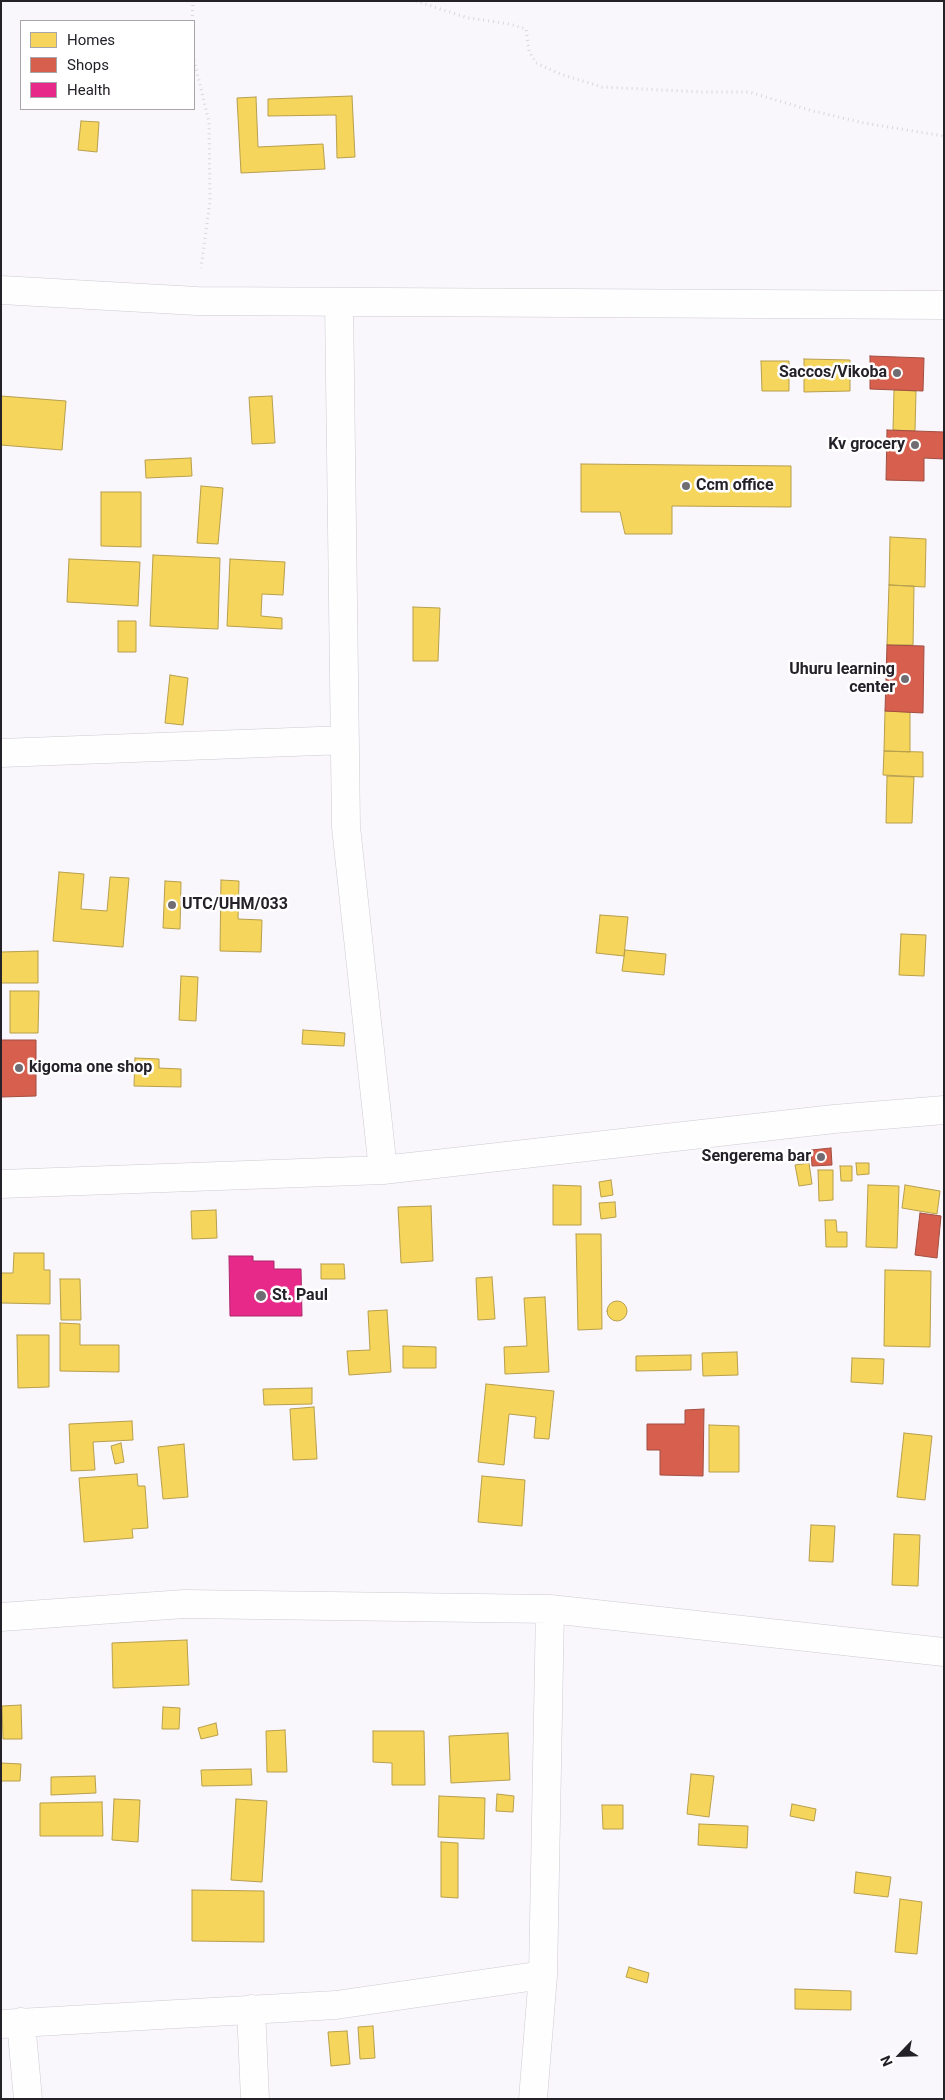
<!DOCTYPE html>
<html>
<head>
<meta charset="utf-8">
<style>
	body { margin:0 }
	#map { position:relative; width:945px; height:2100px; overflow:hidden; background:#f9f6fc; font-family:Roboto,sans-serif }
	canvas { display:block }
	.frame { position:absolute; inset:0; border:2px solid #252128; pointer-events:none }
	.legend { position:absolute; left:20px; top:20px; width:175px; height:90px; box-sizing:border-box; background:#fff; border:1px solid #a8a6a9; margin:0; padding:6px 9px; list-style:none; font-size:15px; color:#252128 }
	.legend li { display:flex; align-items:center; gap:10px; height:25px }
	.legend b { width:25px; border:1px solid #a8a6a9 }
	.north { position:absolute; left:875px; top:2030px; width:50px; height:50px; -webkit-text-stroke:4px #fff; paint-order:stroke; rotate:246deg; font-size:14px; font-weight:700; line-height:20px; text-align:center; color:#252128 }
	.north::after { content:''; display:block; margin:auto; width:18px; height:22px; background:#252128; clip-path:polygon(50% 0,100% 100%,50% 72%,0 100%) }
</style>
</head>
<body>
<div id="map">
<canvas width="945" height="2100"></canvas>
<div class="frame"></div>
<ul class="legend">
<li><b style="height:14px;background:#f6d55c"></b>Homes</li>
<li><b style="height:14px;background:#d6604d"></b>Shops</li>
<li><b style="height:14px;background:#e7298a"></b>Health</li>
</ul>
<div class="north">N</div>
</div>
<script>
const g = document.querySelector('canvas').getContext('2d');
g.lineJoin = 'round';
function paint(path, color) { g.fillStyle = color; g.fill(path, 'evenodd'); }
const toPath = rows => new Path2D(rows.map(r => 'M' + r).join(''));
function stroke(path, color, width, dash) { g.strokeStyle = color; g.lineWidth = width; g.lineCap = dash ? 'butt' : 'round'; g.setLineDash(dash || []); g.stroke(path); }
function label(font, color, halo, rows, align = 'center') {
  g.font = font + ' Roboto,sans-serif'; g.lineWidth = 5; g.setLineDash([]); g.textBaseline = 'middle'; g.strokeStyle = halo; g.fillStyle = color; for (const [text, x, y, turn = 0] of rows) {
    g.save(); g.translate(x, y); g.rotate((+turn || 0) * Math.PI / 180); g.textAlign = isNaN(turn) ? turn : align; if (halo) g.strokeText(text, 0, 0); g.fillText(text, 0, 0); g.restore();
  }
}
const homes = toPath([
	[352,96,355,157,337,158,336,115,268,116,268,99,352,96],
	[256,97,258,147,323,144,325,169,241,173,237,98,256,97],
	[81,121,99,122,97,152,78,150,81,121],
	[804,359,850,360,850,391,804,392,804,359],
	[761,361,789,361,789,391,762,391,761,361],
	[894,390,916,391,915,431,893,430,894,390],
	[1,396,66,401,62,450,1,445,1,396],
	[272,396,275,443,252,444,249,397,272,396],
	[191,458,192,476,146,478,145,460,191,458],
	[581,464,791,466,791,507,672,506,672,534,625,534,620,512,581,512,581,464],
	[201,486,223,488,218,544,197,543,201,486],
	[101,492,141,492,141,547,101,546,101,492],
	[890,537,926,539,925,587,889,585,890,537],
	[153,555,220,558,218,629,150,626,153,555],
	[69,559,140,562,138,606,67,602,69,559],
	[230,559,285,562,283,595,262,594,261,616,282,618,282,629,227,626,230,559],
	[889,585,914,586,913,645,887,645,889,585],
	[413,607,440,608,438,661,413,661,413,607],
	[118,621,136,621,136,652,118,652,118,621],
	[170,675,188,678,183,725,165,723,170,675],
	[885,711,910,712,910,752,884,751,885,711],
	[884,751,923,752,923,777,883,775,884,751],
	[887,776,914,777,912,823,886,823,887,776],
	[59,872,84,874,81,909,107,911,110,877,129,878,123,947,53,941,59,872],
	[221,880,239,881,238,919,262,920,261,952,220,951,221,880],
	[165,881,181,882,180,929,163,928,165,881],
	[600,915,628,917,624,956,596,953,600,915],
	[901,934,926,935,924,976,899,975,901,934],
	[625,950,666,954,664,975,622,971,625,950],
	[38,951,38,983,1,983,1,952,38,951],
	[181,976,198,977,196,1021,179,1020,181,976],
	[10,991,39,991,38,1033,10,1033,10,991],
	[303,1030,345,1033,344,1046,302,1044,303,1030],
	[135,1058,159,1059,159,1068,181,1069,181,1087,134,1086,135,1058],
	[809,1163,812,1184,799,1186,795,1165,809,1163],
	[856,1163,869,1163,869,1174,857,1175,856,1163],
	[840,1166,852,1166,852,1181,841,1181,840,1166],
	[818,1170,833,1170,833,1200,819,1201,818,1170],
	[611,1180,613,1195,601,1197,599,1182,611,1180],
	[553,1185,581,1186,581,1225,553,1225,553,1185],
	[868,1185,899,1186,897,1248,866,1247,868,1185],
	[905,1185,940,1191,937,1214,902,1208,905,1185],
	[615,1202,616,1217,601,1219,599,1203,615,1202],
	[431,1206,433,1261,401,1263,398,1207,431,1206],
	[216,1210,217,1238,192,1239,191,1211,216,1210],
	[825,1220,836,1220,837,1232,847,1232,847,1247,826,1247,825,1220],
	[576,1234,601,1234,602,1329,578,1330,576,1234],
	[14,1253,44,1253,44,1270,50,1270,50,1304,1,1303,1,1273,13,1273,14,1253],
	[321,1264,344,1264,345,1279,321,1279,321,1264],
	[885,1270,931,1271,930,1347,884,1346,885,1270],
	[492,1277,495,1319,478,1320,476,1278,492,1277],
	[60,1279,80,1279,81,1320,61,1320,60,1279],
	[545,1297,549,1372,505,1374,504,1347,527,1346,524,1298,545,1297],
	'607 1311a10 10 0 1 1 20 0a10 10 0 1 1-20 0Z',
	[387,1310,391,1372,349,1375,347,1351,370,1350,368,1311,387,1310],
	[60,1323,80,1324,80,1345,119,1345,119,1372,60,1371,60,1323],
	[17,1335,49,1335,49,1387,18,1388,17,1335],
	[403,1346,436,1347,436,1368,403,1368,403,1346],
	[737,1352,738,1375,703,1376,702,1353,737,1352],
	[691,1355,691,1370,636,1371,636,1356,691,1355],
	[852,1358,884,1359,883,1384,851,1382,852,1358],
	[486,1384,554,1391,549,1439,534,1438,536,1417,509,1414,504,1465,478,1462,486,1384],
	[312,1388,312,1404,264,1405,263,1389,312,1388],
	[314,1407,317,1459,293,1460,290,1409,314,1407],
	[132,1421,133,1440,93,1442,95,1470,71,1471,69,1424,132,1421],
	[709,1425,739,1426,739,1472,709,1472,709,1425],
	[904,1433,932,1436,925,1500,897,1497,904,1433],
	[121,1443,124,1462,115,1464,111,1446,121,1443],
	[184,1444,188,1497,163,1499,158,1447,184,1444],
	[137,1474,138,1486,145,1486,148,1528,132,1529,133,1538,84,1542,79,1478,137,1474],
	[482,1476,525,1480,522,1526,478,1522,482,1476],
	[811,1525,835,1526,833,1562,809,1561,811,1525],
	[894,1534,920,1535,918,1586,892,1585,894,1534],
	[187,1640,189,1685,113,1688,112,1643,187,1640],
	[21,1705,22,1739,3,1739,2,1706,21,1705],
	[163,1707,180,1708,179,1729,162,1729,163,1707],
	[216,1723,218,1735,201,1739,198,1728,216,1723],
	[285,1730,287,1772,267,1772,266,1731,285,1730],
	[373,1731,424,1731,425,1785,392,1785,392,1763,373,1762,373,1731],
	[508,1733,510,1780,451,1783,449,1736,508,1733],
	[1,1763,21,1764,20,1781,1,1781,1,1763],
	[251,1769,252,1785,202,1786,201,1770,251,1769],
	[691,1774,714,1776,709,1817,687,1814,691,1774],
	[95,1776,96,1793,51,1795,51,1777,95,1776],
	[497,1794,514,1796,513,1812,496,1811,497,1794],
	[439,1796,485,1798,484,1839,438,1837,439,1796],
	[114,1799,140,1800,138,1842,112,1840,114,1799],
	[236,1799,267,1801,262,1882,231,1880,236,1799],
	[102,1802,103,1836,40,1836,40,1803,102,1802],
	[792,1804,816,1809,814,1821,790,1816,792,1804],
	[602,1805,623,1805,623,1829,603,1829,602,1805],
	[699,1824,748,1826,747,1848,698,1845,699,1824],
	[441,1842,458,1843,458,1898,441,1897,441,1842],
	[856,1872,891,1877,888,1897,854,1893,856,1872],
	[192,1890,264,1891,264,1942,192,1941,192,1890],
	[900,1899,922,1902,917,1954,895,1952,900,1899],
	[629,1967,649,1973,647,1983,626,1977,629,1967],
	[795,1989,851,1991,851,2010,795,2009,795,1989],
	[373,2026,375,2058,360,2059,358,2027,373,2026],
	[347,2031,350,2064,331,2066,328,2032,347,2031]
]);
paint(homes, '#f6d55c');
stroke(homes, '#b79f4c', 1);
const shops = toPath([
	[870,356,924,358,923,391,870,389,870,356],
	[887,430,944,432,944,459,924,458,924,481,886,480,887,430],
	[887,645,924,646,923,713,885,711,887,645],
	[1,1040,36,1040,36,1096,1,1097,1,1040],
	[831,1148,832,1165,812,1166,811,1150,831,1148],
	[920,1213,941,1216,937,1258,915,1255,920,1213],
	[704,1409,703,1476,660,1475,660,1450,647,1450,647,1424,685,1424,685,1410,704,1409]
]);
paint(shops, '#d6604d');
stroke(shops, '#a14d42', 1);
const health = toPath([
	[229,1256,253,1256,253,1261,274,1261,274,1269,301,1269,302,1316,230,1316,229,1256]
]);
paint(health, '#e7298a');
stroke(health, '#ad276d', 1);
const minor = toPath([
	[1,290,197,301,944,305],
	[339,302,346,827,383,1170],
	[1,753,345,740],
	[1,1184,383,1170,834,1119,944,1110],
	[1,1617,184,1604,550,1609,944,1652],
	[251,2009,255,2099],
	[21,2022,28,2099],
	[1,2024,336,2005,543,1975,550,1609],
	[533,2099,543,1975]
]);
stroke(minor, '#cecbd1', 29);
stroke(toPath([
	[416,1,468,18,510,24,526,29,529,51,536,63,560,74,602,87,701,92,749,92,813,111,864,123,944,136],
	[192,21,193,1],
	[194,60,209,122,210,201,201,268]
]), '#d8d7d9', 3, [1, 4]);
stroke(minor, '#fefeff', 28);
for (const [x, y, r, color] of [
	[897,373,5,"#6f6c72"],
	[915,445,5,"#6f6c72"],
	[686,486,5,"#6f6c72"],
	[905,679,5,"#6f6c72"],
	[172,905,5,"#6f6c72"],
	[19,1068,5,"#6f6c72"],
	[821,1157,5,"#6f6c72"],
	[261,1296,6,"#6f6c72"]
]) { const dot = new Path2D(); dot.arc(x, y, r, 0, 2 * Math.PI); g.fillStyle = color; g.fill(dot); stroke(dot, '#fff', 2); }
label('bold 16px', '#252128', '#fff', [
	["Saccos/Vikoba",887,373],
	["Kv grocery",905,445],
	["Ccm office",696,486,"left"],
	["Uhuru learning",895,670],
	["center",895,688],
	["UTC/UHM/033",182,905,"left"],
	["kigoma one shop",29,1068,"left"],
	["Sengerema bar",811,1157],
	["St. Paul",272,1296,"left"]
], 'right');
</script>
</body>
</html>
